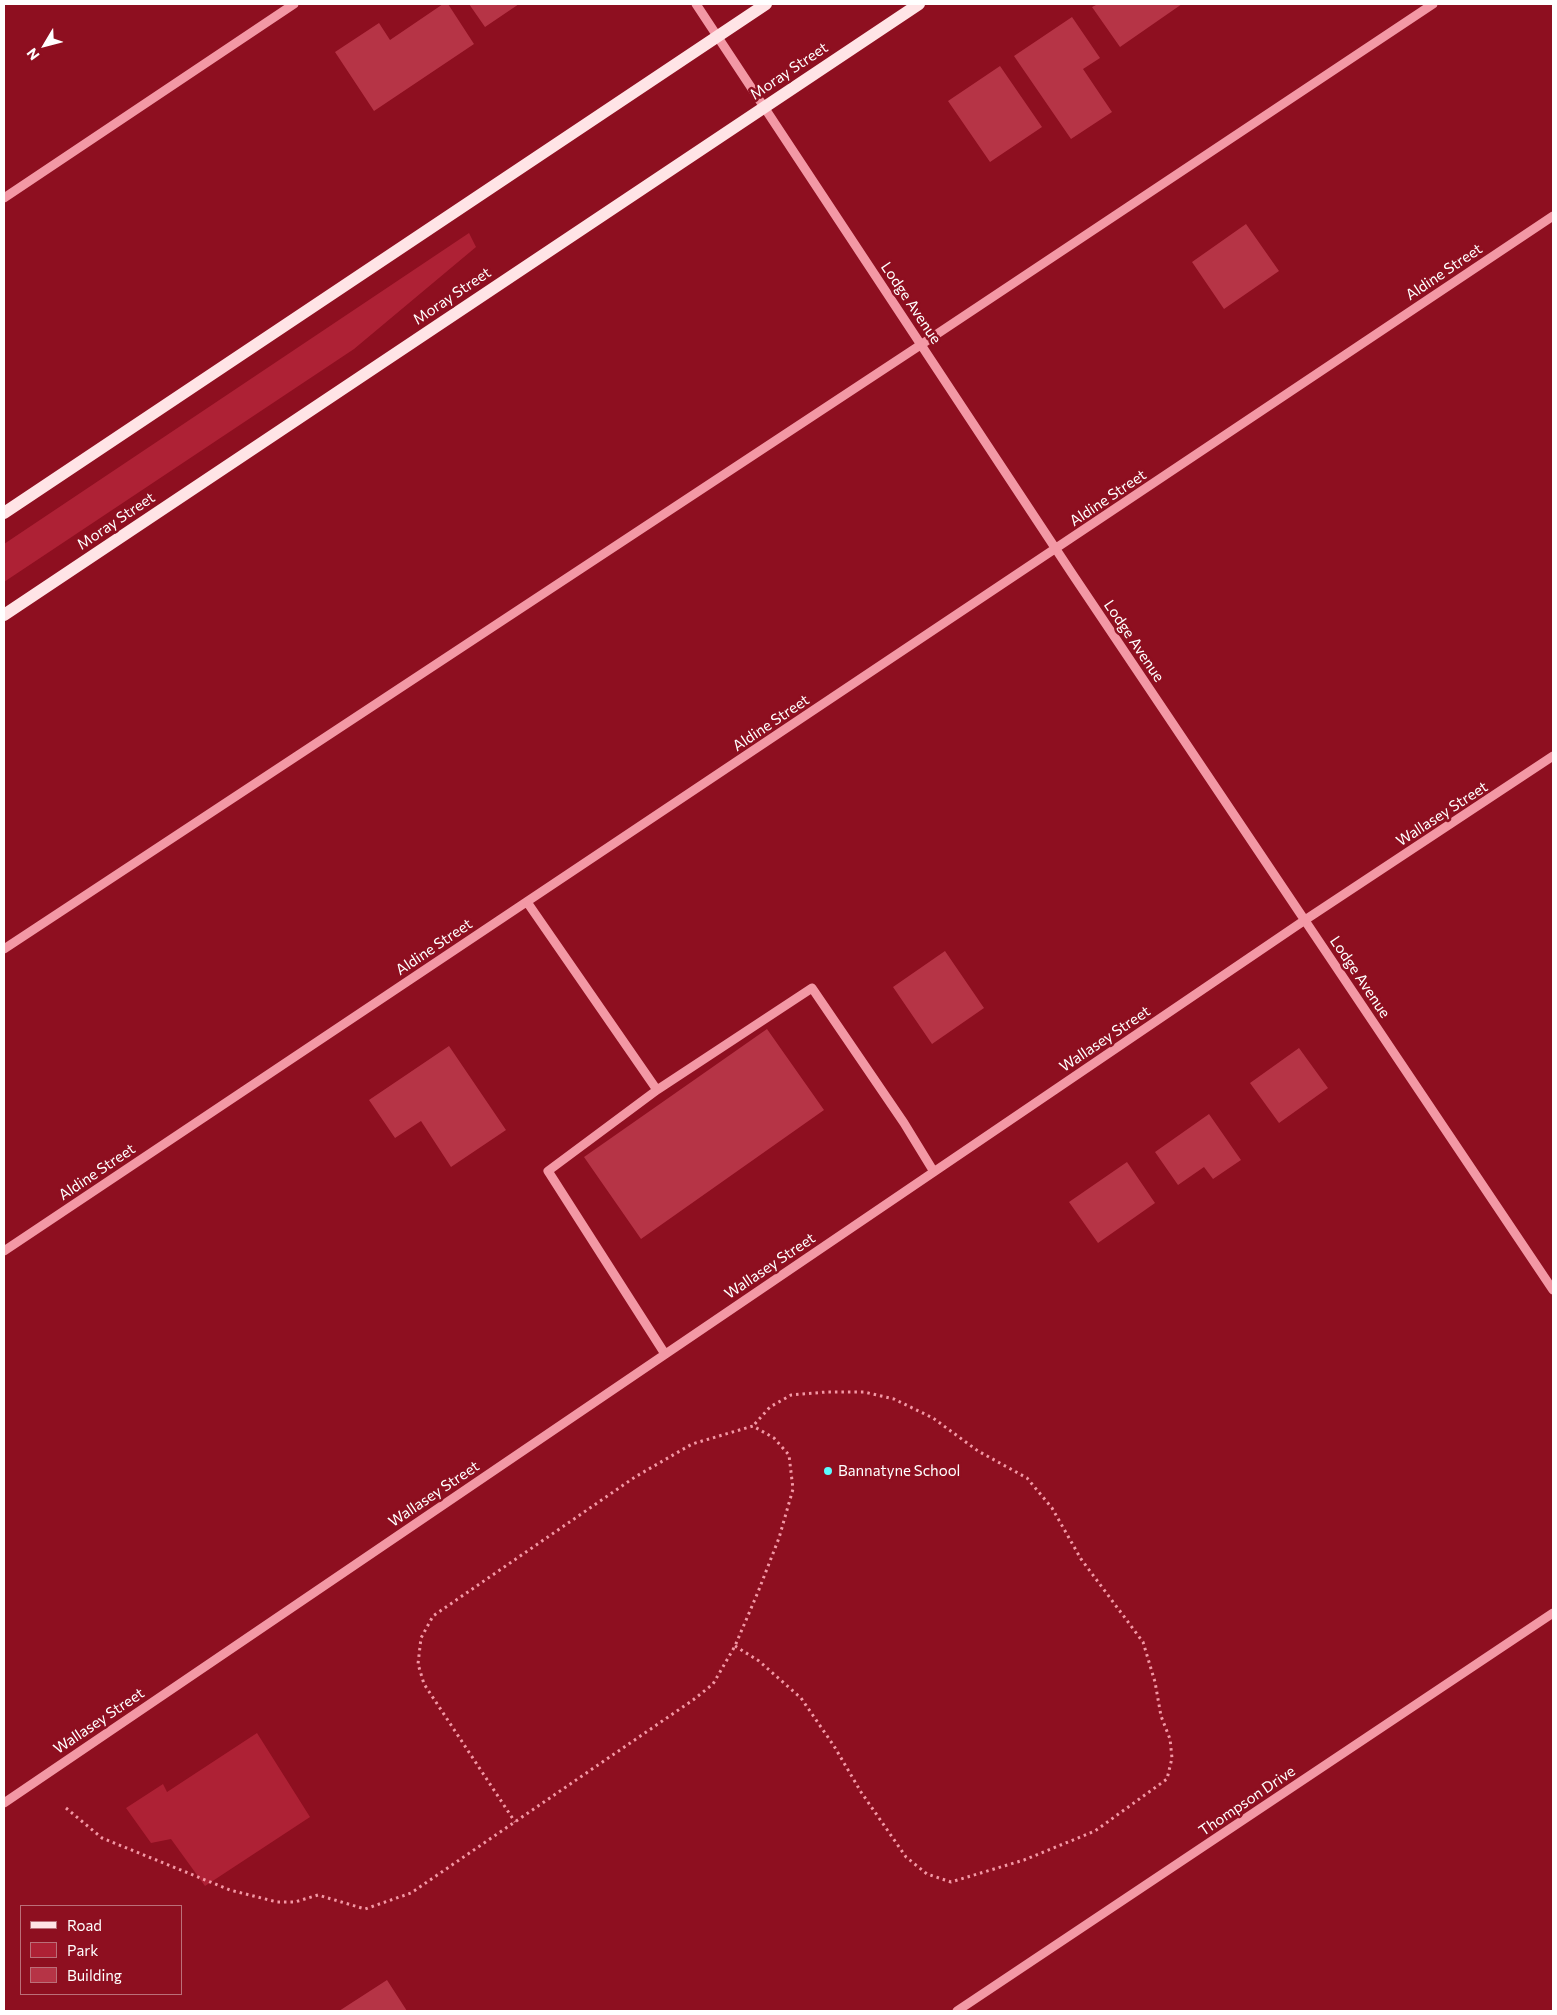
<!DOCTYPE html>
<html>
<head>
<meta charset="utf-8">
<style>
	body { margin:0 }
	#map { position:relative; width:1557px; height:2015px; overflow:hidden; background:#8e0f20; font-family:Commissioner,sans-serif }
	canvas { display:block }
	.frame { position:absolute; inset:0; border:5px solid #fff; pointer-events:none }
	.legend { position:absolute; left:20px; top:1905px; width:162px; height:90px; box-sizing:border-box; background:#8e0f20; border:1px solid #bb6f79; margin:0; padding:6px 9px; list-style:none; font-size:15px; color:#fff }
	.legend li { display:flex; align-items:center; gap:10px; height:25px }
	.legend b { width:25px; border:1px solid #bb6f79 }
	.north { position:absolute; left:20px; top:20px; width:50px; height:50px; -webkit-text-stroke:4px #8e0f20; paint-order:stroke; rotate:233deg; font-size:14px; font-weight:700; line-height:20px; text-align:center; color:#fff }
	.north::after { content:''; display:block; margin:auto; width:18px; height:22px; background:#fff; clip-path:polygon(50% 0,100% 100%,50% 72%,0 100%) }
</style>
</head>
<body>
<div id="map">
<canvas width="1557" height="2015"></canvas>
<div class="frame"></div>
<ul class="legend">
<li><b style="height:6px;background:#ffe4e6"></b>Road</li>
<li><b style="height:14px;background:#ae2135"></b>Park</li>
<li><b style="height:14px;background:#b63446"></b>Building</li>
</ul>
<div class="north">N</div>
</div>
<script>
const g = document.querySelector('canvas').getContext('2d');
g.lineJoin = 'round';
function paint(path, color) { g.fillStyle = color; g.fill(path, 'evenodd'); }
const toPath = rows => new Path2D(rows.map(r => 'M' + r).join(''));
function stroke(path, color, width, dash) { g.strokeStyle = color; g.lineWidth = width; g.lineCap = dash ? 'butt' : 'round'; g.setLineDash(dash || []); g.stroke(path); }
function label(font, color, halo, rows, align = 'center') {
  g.font = font + ' Commissioner,sans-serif'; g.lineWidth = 5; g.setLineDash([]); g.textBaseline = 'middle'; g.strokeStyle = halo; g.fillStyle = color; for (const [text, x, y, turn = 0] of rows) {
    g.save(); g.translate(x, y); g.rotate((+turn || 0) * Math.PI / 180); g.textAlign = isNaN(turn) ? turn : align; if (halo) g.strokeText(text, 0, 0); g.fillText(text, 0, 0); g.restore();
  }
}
paint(toPath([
	[469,233,476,247,354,349,4,582,4,544],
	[257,1733,310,1817,205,1886,171,1839,151,1843,126,1808,163,1784,167,1792]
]), '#ae2135');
paint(toPath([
	[443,4,448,4,474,44,374,111,335,52,379,23,390,40],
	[469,4,519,4,485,27],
	[1098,4,1182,4,1120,47,1092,7],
	[1072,17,1100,58,1083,69,1112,112,1071,139,1014,56],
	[1000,66,1042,127,990,162,948,101],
	[1246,224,1279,271,1224,309,1192,262],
	[945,951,984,1008,932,1044,893,987],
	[767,1029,824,1110,641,1239,584,1157],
	[449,1046,506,1130,451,1167,421,1121,395,1138,369,1100],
	[1299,1048,1328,1088,1279,1123,1250,1083],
	[1209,1114,1241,1160,1213,1179,1204,1167,1178,1185,1155,1152],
	[1127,1162,1155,1203,1098,1243,1069,1202],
	[387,1980,407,2011,339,2011]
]), '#b63446');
stroke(toPath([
	[735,1646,759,1661,801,1698,834,1746,861,1792,906,1857,927,1874,951,1882,1024,1860,1095,1831,1167,1779,1172,1758,1170,1739,1161,1716,1155,1682,1143,1642,1081,1559,1052,1508,1027,1478,978,1451,933,1418,894,1399,864,1392,826,1392,791,1395,770,1407,753,1426],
	[66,1808,102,1838,230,1890,277,1902,295,1902,318,1895,365,1909,411,1893,693,1700,713,1684,735,1646,758,1592,779,1538,793,1489,789,1455,774,1438,753,1426,692,1444,635,1477,433,1616,421,1638,418,1664,424,1684,515,1822]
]), '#f398a5', 3, [2.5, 4]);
stroke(toPath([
	[696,4,1073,575,1553,1290],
	[4,198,294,4],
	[527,902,657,1090,812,988,904,1123,934,1172],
	[4,949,922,344,1433,4],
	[657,1090,548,1171,665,1354],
	[4,1251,1553,216],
	[4,1803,1305,920,1553,756],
	[957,2011,1553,1613]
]), '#f398a5', 9);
stroke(toPath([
	[4,513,766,4],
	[4,615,919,4]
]), '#ffe4e6', 12);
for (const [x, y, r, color] of [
	[828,1471,5,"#5afcff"]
]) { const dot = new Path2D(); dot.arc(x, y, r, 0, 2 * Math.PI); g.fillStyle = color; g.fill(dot); stroke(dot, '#8e0f20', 2); }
label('15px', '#fff', '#8e0f20', [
	["Moray Street",789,71,-34],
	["Aldine Street",1444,272,-34],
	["Moray Street",452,296,-34],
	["Lodge Avenue",911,303,56],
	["Aldine Street",1108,498,-34],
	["Moray Street",116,521,-34],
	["Lodge Avenue",1134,641,56],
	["Aldine Street",771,723,-34],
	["Wallasey Street",1442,814,-33],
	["Aldine Street",434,947,-34],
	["Lodge Avenue",1360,977,56],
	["Wallasey Street",1105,1039,-34],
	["Aldine Street",97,1172,-34],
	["Wallasey Street",770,1266,-34],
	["Wallasey Street",434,1494,-34],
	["Wallasey Street",99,1721,-34],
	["Thompson Drive",1247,1801,-34]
]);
label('15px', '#fff', '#8e0f20', [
	["Bannatyne School",838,1471]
], 'left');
</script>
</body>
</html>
